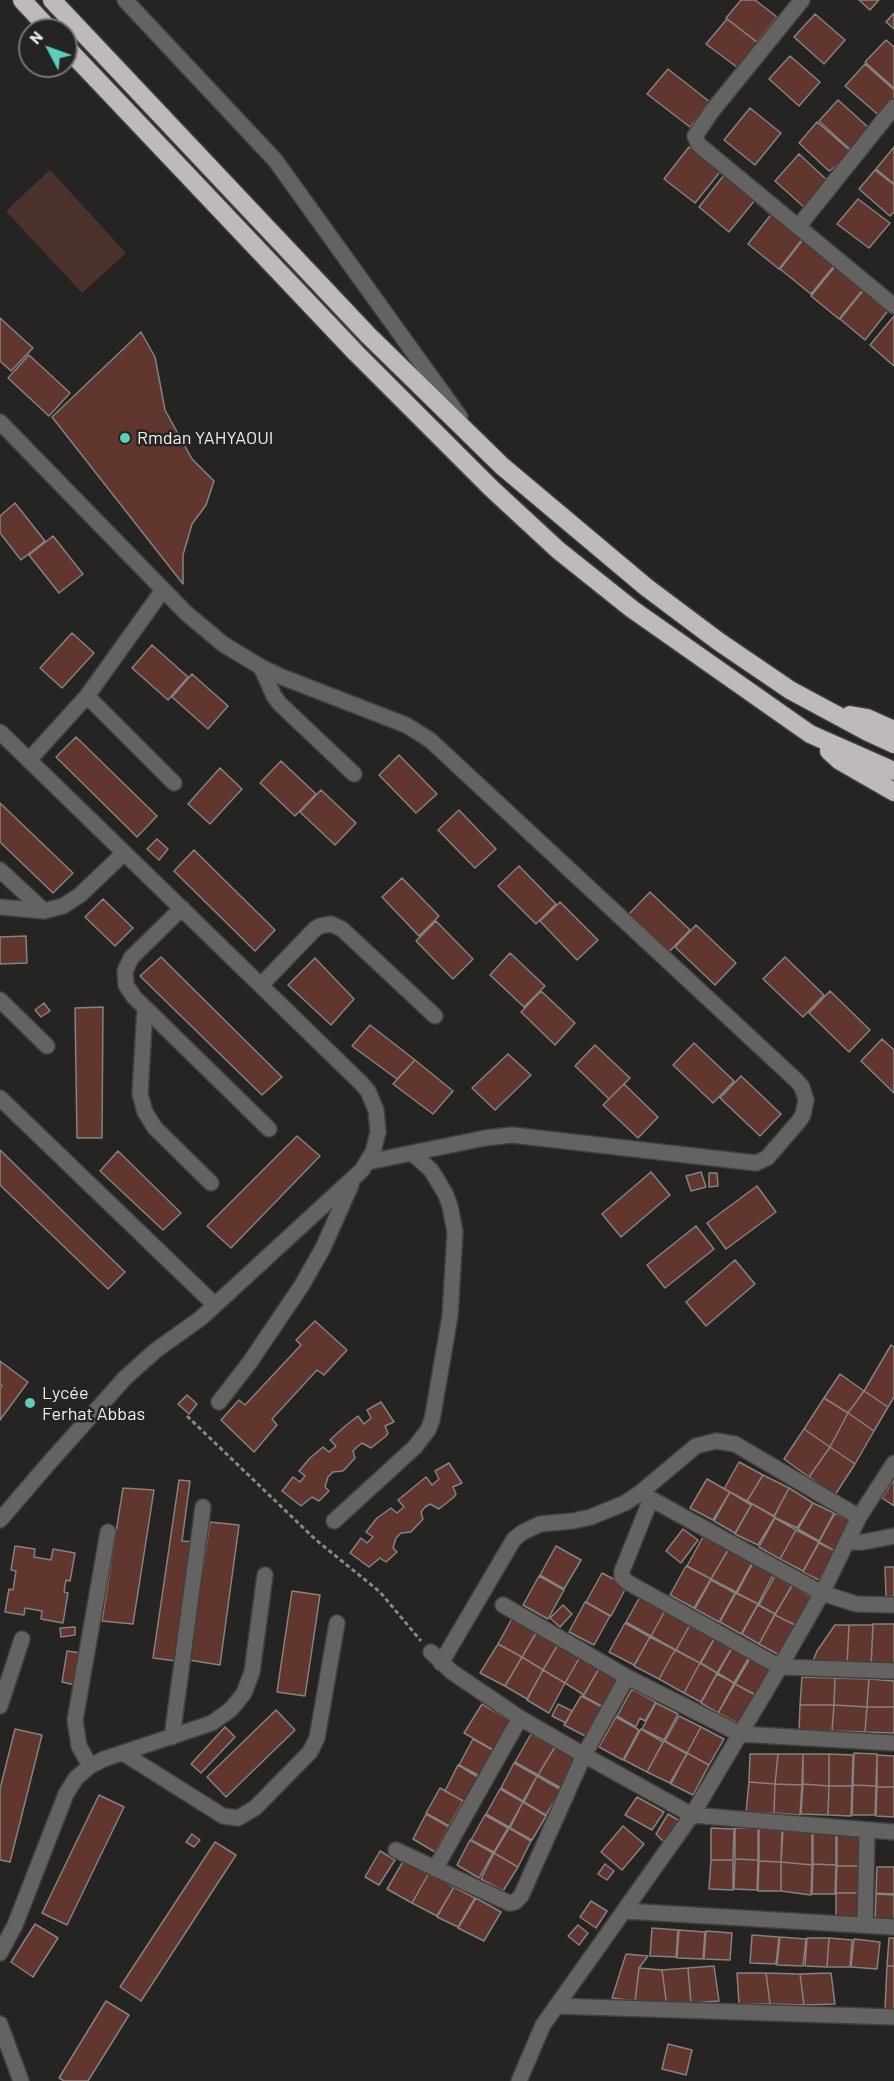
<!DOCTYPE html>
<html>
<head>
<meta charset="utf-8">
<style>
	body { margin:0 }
	#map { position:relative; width:894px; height:2081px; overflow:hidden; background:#262423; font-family:Barlow,sans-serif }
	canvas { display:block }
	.north { position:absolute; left:18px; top:18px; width:60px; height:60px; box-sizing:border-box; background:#262423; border:2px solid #777574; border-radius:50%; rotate:311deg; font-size:16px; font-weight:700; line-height:24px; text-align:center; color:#f0eeee }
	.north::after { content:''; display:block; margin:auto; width:21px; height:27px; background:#5bcebc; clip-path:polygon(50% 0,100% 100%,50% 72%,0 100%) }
</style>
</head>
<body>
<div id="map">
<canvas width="894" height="2081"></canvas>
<div class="north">N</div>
</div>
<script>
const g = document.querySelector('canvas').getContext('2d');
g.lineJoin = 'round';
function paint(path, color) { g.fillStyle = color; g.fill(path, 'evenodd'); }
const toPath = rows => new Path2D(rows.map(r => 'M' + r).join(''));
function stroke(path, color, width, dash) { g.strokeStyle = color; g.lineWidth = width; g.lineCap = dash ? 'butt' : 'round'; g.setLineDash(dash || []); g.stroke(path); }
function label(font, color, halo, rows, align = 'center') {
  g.font = font + ' Barlow,sans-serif'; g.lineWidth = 5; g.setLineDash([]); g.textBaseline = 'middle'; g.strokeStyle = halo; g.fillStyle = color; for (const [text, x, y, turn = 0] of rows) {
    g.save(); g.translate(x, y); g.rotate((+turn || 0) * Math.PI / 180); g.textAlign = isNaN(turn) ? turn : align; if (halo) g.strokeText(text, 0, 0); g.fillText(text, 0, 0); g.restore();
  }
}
paint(toPath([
	[50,170,126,253,82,293,6,211]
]), '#4c322d');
const building = toPath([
	[741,0,755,0,777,17,757,42,726,18,741,0],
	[859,0,879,0,870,10,859,0],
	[894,13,894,29,886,22,894,13],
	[815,14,845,40,824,64,794,37,815,14],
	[727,19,758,43,738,68,706,44,727,19],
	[886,40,894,47,894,88,865,62,886,40],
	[790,56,820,82,799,106,769,79,790,56],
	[865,64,894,90,894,102,882,118,845,86,865,64],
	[668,69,710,102,690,127,647,94,668,69],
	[838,100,869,128,854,153,819,121,838,100],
	[750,108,781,133,755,165,724,140,750,108],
	[817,122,854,154,829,171,799,143,817,122],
	[689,147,720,172,695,203,664,179,689,147],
	[894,147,894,184,876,169,894,147],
	[799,154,829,182,806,209,775,181,799,154],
	[875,170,894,185,894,212,890,216,859,189,875,170],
	[724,175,755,200,729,232,699,207,724,175],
	[858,199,890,223,869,248,837,224,858,199],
	[773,212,804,237,779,269,748,244,773,212],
	[805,237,837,262,811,294,780,269,805,237],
	[837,264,865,287,839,319,811,296,837,264],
	[866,287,890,308,865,340,840,319,866,287],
	[894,316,894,366,870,345,894,316],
	[0,318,33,348,11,371,0,361,0,318],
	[141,332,155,357,165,410,192,459,214,481,206,505,192,524,183,555,183,584,52,417,141,332],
	[29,355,70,393,49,416,8,378,29,355],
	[15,503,45,541,21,560,0,533,0,516,15,503],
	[53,536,83,574,59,593,29,555,53,536],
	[72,633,94,653,62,688,40,668,72,633],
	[152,645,188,677,168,700,132,668,152,645],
	[192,674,228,706,208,729,172,697,192,674],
	[76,737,157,816,137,837,56,757,76,737],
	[399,755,437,794,416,813,379,775,399,755],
	[281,761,316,794,295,816,260,783,281,761],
	[220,768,242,789,210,824,188,804,220,768],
	[321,790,356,823,335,845,300,812,321,790],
	[0,803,73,873,53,893,0,842,0,803],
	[459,810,496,849,475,868,438,830,459,810],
	[157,839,168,849,159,860,147,849,157,839],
	[194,850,275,930,255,951,174,871,194,850],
	[519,866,556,904,536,924,498,886,519,866],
	[402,878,439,916,419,936,382,897,402,878],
	[650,892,690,930,669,952,629,914,650,892],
	[103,899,133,928,115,946,85,917,103,899],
	[560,902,598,940,577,960,540,921,560,902],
	[436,921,473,959,453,979,416,941,436,921],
	[696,925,736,963,715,985,675,947,696,925],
	[26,936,27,963,0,964,0,937,26,936],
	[510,953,545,986,524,1007,490,975,510,953],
	[161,957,282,1077,262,1095,140,976,161,957],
	[785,957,824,995,803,1017,763,979,785,957],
	[315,958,354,999,331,1025,288,985,315,958],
	[541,991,575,1023,555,1045,521,1012,541,991],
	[830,991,870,1030,849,1052,809,1013,830,991],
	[44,1003,50,1011,41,1017,35,1010,44,1003],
	[103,1007,102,1138,77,1138,75,1008,103,1007],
	[370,1025,415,1060,397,1079,352,1046,370,1025],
	[882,1039,894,1050,894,1093,861,1061,882,1039],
	[694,1043,734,1081,713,1103,673,1065,694,1043],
	[595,1045,630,1078,609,1099,575,1066,595,1045],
	[508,1054,531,1075,495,1110,472,1088,508,1054],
	[415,1060,453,1091,433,1114,393,1084,415,1060],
	[741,1076,781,1114,760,1136,720,1098,741,1076],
	[624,1084,658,1117,638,1138,603,1105,624,1084],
	[297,1136,320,1156,231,1248,207,1226,297,1136],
	[0,1150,125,1272,108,1289,0,1185,0,1150],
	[118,1151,181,1213,163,1230,100,1171,118,1151],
	[651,1172,670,1195,621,1237,602,1214,651,1172],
	[701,1172,706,1187,691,1191,686,1176,701,1172],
	[709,1173,717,1173,718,1186,709,1187,709,1173],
	[757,1186,776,1212,726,1249,707,1223,757,1186],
	[696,1226,714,1249,665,1288,647,1265,696,1226],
	[735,1260,755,1284,706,1326,686,1302,735,1260],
	[315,1321,347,1350,324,1375,317,1370,272,1419,277,1425,254,1452,221,1420,239,1400,245,1405,301,1345,296,1340,315,1321],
	[891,1345,894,1347,894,1397,888,1407,864,1391,891,1345],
	[0,1361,28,1382,0,1420,0,1389,2,1386,0,1384,0,1361],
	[840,1374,864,1391,848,1413,824,1398,840,1374],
	[864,1391,888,1407,874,1431,848,1413,864,1391],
	[187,1395,197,1404,189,1414,178,1404,187,1395],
	[824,1398,848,1413,830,1447,804,1429,824,1398],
	[381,1402,394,1422,385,1426,388,1433,386,1436,371,1448,362,1443,357,1447,353,1451,355,1458,343,1471,333,1472,328,1477,325,1487,329,1491,319,1501,312,1497,301,1506,282,1491,293,1477,300,1482,305,1476,299,1471,310,1458,323,1447,329,1452,336,1446,330,1440,344,1427,358,1416,364,1424,371,1418,367,1410,381,1402],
	[848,1413,874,1431,855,1464,830,1447,848,1413],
	[804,1429,830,1447,809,1477,784,1459,804,1429],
	[830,1447,855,1464,835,1495,809,1477,830,1447],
	[739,1462,763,1475,747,1501,724,1489,739,1462],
	[449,1463,462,1483,453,1487,456,1494,454,1497,439,1509,430,1504,425,1507,421,1512,423,1519,411,1532,401,1533,396,1538,393,1548,397,1552,386,1562,380,1558,369,1567,350,1553,361,1538,367,1543,373,1537,366,1532,377,1518,391,1508,397,1513,404,1507,398,1500,426,1477,432,1485,439,1479,435,1471,449,1463],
	[763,1475,789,1488,774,1516,747,1501,763,1475],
	[707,1479,730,1492,713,1520,690,1508,707,1479],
	[894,1479,894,1506,882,1498,894,1479],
	[179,1480,190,1481,182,1541,193,1542,176,1661,153,1658,179,1480],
	[123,1488,154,1490,133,1624,102,1621,123,1488],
	[789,1488,813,1503,797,1528,774,1517,789,1488],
	[730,1492,751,1505,735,1533,714,1521,730,1492],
	[813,1503,834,1513,819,1541,798,1529,813,1503],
	[752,1504,775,1517,758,1545,735,1534,752,1504],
	[835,1513,851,1521,835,1551,819,1542,835,1513],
	[775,1518,796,1530,780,1559,759,1547,775,1518],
	[210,1522,239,1525,220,1665,189,1660,210,1522],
	[683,1529,698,1540,681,1563,666,1551,683,1529],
	[796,1530,819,1542,803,1571,780,1559,796,1530],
	[703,1537,728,1550,711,1579,687,1566,703,1537],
	[819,1543,835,1551,819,1580,803,1572,819,1543],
	[15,1546,35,1549,34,1557,51,1560,53,1549,75,1553,70,1581,66,1580,64,1592,68,1593,63,1623,41,1619,42,1611,25,1608,24,1615,5,1612,9,1589,13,1590,16,1571,11,1570,15,1546],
	[556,1546,581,1560,564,1589,540,1575,556,1546],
	[728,1550,752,1563,736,1592,711,1579,728,1550],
	[753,1563,773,1575,758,1604,737,1593,753,1563],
	[686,1566,711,1579,694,1608,670,1595,686,1566],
	[885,1567,894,1567,894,1596,886,1597,885,1567],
	[602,1573,627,1586,611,1616,586,1602,602,1573],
	[539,1576,564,1590,548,1619,523,1605,539,1576],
	[775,1576,792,1586,775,1614,759,1605,775,1576],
	[711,1580,735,1593,719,1622,695,1609,711,1580],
	[792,1585,811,1597,797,1626,775,1615,792,1585],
	[292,1591,320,1595,305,1696,277,1692,292,1591],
	[642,1593,667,1607,651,1636,626,1622,642,1593],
	[736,1593,758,1604,741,1634,720,1622,736,1593],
	[585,1602,610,1616,594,1645,569,1632,585,1602],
	[563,1605,572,1614,560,1627,550,1618,563,1605],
	[758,1605,775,1614,759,1644,742,1634,758,1605],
	[667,1607,692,1621,676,1650,651,1636,667,1607],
	[514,1615,539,1628,522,1657,498,1644,514,1615],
	[775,1615,797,1626,781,1656,759,1644,775,1615],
	[692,1621,717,1634,700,1663,676,1650,692,1621],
	[625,1623,650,1637,634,1665,609,1652,625,1623],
	[873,1624,894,1624,894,1667,871,1667,873,1624],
	[835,1625,849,1625,847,1665,812,1663,817,1651,835,1625],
	[849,1625,873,1625,871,1667,847,1665,849,1625],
	[75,1627,75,1635,61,1637,60,1628,75,1627],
	[538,1629,560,1641,543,1670,522,1657,538,1629],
	[717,1634,734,1644,717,1673,701,1663,717,1634],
	[650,1637,675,1650,659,1679,634,1666,650,1637],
	[560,1641,581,1655,565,1683,543,1670,560,1641],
	[498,1644,522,1657,505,1686,480,1673,498,1644],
	[734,1645,751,1654,734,1683,718,1673,734,1645],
	[675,1650,700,1663,684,1693,659,1679,675,1650],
	[67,1651,81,1653,75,1685,62,1682,67,1651],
	[581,1655,600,1667,584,1695,565,1683,581,1655],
	[752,1655,776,1668,760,1697,735,1684,752,1655],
	[522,1657,543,1670,527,1699,505,1686,522,1657],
	[700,1663,717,1673,701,1702,684,1693,700,1663],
	[600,1667,623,1679,607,1709,583,1696,600,1667],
	[543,1670,565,1683,549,1713,527,1700,543,1670],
	[717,1674,734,1683,718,1713,701,1703,717,1674],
	[802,1677,835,1678,834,1705,800,1705,802,1677],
	[835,1678,869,1679,867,1707,834,1705,835,1678],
	[869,1679,894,1681,894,1707,867,1707,869,1679],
	[735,1684,759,1697,743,1726,718,1713,735,1684],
	[632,1689,656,1702,645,1721,640,1718,636,1727,617,1716,632,1689],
	[581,1696,606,1709,589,1738,564,1725,581,1696],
	[656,1703,678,1714,664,1740,642,1729,656,1703],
	[482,1704,511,1721,495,1751,464,1733,482,1704],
	[558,1704,572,1711,566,1723,552,1716,558,1704],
	[800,1705,834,1705,832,1731,799,1730,800,1705],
	[834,1705,867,1707,865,1732,832,1731,834,1705],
	[867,1707,894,1707,894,1733,865,1732,867,1707],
	[276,1710,295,1730,226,1797,207,1777,276,1710],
	[679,1716,701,1727,687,1753,665,1741,679,1716],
	[616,1717,639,1730,623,1760,599,1747,616,1717],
	[225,1727,235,1737,201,1773,191,1764,225,1727],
	[701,1727,724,1739,709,1765,687,1753,701,1727],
	[15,1729,42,1735,10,1862,0,1860,0,1789,15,1729],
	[641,1729,663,1742,647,1772,624,1760,641,1729],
	[531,1734,555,1747,538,1775,515,1762,531,1734],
	[473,1739,496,1752,482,1777,459,1765,473,1739],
	[664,1741,687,1754,670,1783,647,1772,664,1741],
	[555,1747,578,1760,561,1788,538,1775,555,1747],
	[687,1753,709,1765,693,1795,671,1784,687,1753],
	[854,1753,877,1754,876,1786,853,1785,854,1753],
	[750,1754,778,1754,775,1784,749,1782,750,1754],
	[778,1754,803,1754,802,1785,775,1784,778,1754],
	[803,1754,829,1754,829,1786,803,1784,803,1754],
	[829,1754,853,1755,852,1786,829,1786,829,1754],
	[877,1755,894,1756,894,1787,877,1787,877,1755],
	[514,1763,537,1776,523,1801,501,1788,514,1763],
	[458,1765,481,1779,467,1803,445,1791,458,1765],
	[537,1776,561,1790,546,1815,524,1802,537,1776],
	[749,1782,775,1784,774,1813,746,1812,749,1782],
	[775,1784,802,1785,800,1815,774,1813,775,1784],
	[803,1784,829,1786,828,1815,801,1814,803,1784],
	[853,1785,876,1786,875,1815,852,1815,853,1785],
	[829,1786,852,1786,851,1816,828,1815,829,1786],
	[877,1787,894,1787,894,1817,876,1816,877,1787],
	[440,1788,463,1801,449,1826,426,1813,440,1788],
	[500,1789,523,1802,509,1827,486,1814,500,1789],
	[99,1795,124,1807,67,1925,42,1913,99,1795],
	[637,1797,664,1812,652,1830,625,1815,637,1797],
	[523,1802,546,1816,532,1840,510,1828,523,1802],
	[426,1814,449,1827,435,1852,413,1839,426,1814],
	[668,1814,685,1824,667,1845,656,1834,668,1814],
	[485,1815,508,1828,494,1852,471,1840,485,1815],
	[623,1826,644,1844,622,1870,601,1852,623,1826],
	[509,1828,531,1841,518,1867,494,1853,509,1828],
	[711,1828,734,1829,733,1860,711,1860,711,1828],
	[735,1828,758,1828,758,1860,735,1859,735,1828],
	[759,1829,782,1830,781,1862,759,1861,759,1829],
	[783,1831,812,1833,812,1865,781,1862,783,1831],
	[813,1832,836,1833,836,1865,813,1864,813,1832],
	[192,1834,200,1840,194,1847,186,1842,192,1834],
	[837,1834,861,1835,860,1866,837,1866,837,1834],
	[470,1840,493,1853,479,1878,457,1865,470,1840],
	[215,1842,236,1855,141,2001,120,1987,215,1842],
	[380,1851,395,1860,379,1885,365,1877,380,1851],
	[494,1853,518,1867,503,1891,481,1879,494,1853],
	[735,1859,758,1860,757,1890,734,1889,735,1859],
	[404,1860,429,1873,412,1903,387,1889,404,1860],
	[711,1860,733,1860,733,1890,709,1889,711,1860],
	[759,1861,781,1862,781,1891,758,1891,759,1861],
	[781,1862,812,1865,811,1895,781,1891,781,1862],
	[605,1864,614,1871,607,1880,598,1874,605,1864],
	[813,1864,836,1865,835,1894,812,1894,813,1864],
	[837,1866,860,1866,860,1893,836,1893,837,1866],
	[877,1867,894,1867,894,1894,876,1893,877,1867],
	[429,1873,454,1887,437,1916,412,1903,429,1873],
	[454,1887,475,1898,458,1927,437,1917,454,1887],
	[836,1893,860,1893,860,1920,836,1920,836,1893],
	[876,1894,894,1895,894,1922,875,1921,876,1894],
	[476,1898,501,1912,484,1941,458,1928,476,1898],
	[591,1901,607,1911,596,1928,580,1917,591,1901],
	[35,1924,58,1938,33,1977,11,1962,35,1924],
	[578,1925,588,1933,579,1945,568,1936,578,1925],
	[652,1928,678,1930,676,1957,650,1956,652,1928],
	[679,1930,705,1932,703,1959,677,1958,679,1930],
	[706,1931,732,1933,730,1960,704,1959,706,1931],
	[752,1935,779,1937,776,1964,750,1963,752,1935],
	[780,1937,806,1939,803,1966,777,1965,780,1937],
	[807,1938,829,1938,827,1967,805,1966,807,1938],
	[829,1938,852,1940,850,1967,827,1967,829,1938],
	[889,1938,894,1938,894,1966,887,1966,889,1938],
	[854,1939,880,1942,877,1969,851,1967,854,1939],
	[626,1954,648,1956,639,1968,635,2001,612,1998,626,1954],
	[714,1966,719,2001,691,2003,688,1968,714,1966],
	[887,1966,894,1966,894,2010,885,2009,887,1966],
	[639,1968,662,1970,667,2007,635,2003,639,1968],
	[688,1968,691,2003,667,2007,662,1970,688,1968],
	[737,1973,766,1973,770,2004,739,2004,737,1973],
	[766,1973,800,1974,804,2005,770,2004,766,1973],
	[831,1973,835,2004,804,2005,800,1974,831,1973],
	[106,2001,129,2015,88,2081,64,2081,59,2078,106,2001],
	[668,2044,692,2050,686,2075,662,2069,668,2044]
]);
paint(building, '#61362e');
stroke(building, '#858281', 1.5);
const minor = toPath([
	[125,0,275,160,460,417],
	[802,0,712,111,695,136,699,145,894,306],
	[798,227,894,107],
	[0,422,186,613,223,644,261,667,282,677,406,725,430,740,797,1081,802,1087,806,1100,803,1115,799,1121,767,1158,756,1163,512,1135,485,1138,368,1162],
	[261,667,274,696,280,704,354,774],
	[87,696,174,783],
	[0,732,361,1083,368,1091,376,1110,378,1132,373,1152,362,1170,201,1318,155,1351,125,1378,49,1463,0,1520],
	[29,760,87,696,163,590],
	[0,870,44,911],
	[0,907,44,911,63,906,80,895,124,853],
	[182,908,131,958,125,971,126,985,134,997,269,1129],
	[261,985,315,929,320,926,331,924,342,929,435,1016],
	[0,1000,47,1046],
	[145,1008,140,1094,145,1112,155,1128,211,1183],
	[0,1098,215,1305],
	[219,1402,250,1362,302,1285,323,1248,351,1185],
	[642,1494,822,1593,856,1604,894,1605],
	[651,1499,622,1571,622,1577,627,1582,780,1667,894,1671],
	[334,1521,415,1447,428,1430,432,1420,450,1316,455,1232,450,1206,445,1193,431,1170,412,1153],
	[847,1542,863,1542,894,1536],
	[503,1605,627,1677,740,1734,894,1743],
	[431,1652,452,1672,520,1718,584,1755,692,1815,894,1832],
	[441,1663,514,1539,523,1532,540,1524,573,1521,591,1517,625,1503,640,1493,696,1446,716,1441,735,1444,859,1517],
	[0,1706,22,1639],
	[172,1737,203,1507],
	[123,1753,223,1816,238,1818,255,1808,310,1752,317,1738,337,1623],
	[90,1766,79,1746,75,1720,108,1532],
	[396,1850,509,1903,515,1902,521,1896,584,1755,627,1677],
	[435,1869,520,1718],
	[624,1911,894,1927],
	[865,1925,867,1830],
	[0,1953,15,1925,66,1794,76,1778,90,1766,104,1759,212,1723,230,1710,237,1702,244,1693,252,1672,265,1575],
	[556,2006,894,2017],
	[0,2024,21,2081],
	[519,2081,543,2025,692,1815,780,1667,822,1593,859,1517,894,1463]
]);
const highway = toPath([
	[22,0,50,30],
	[52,0,368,335,502,466,646,587,718,641,790,690,868,732,894,744],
	[66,47,356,353,491,488,558,550,632,609,810,734,894,771],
	[850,715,867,718,894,730],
	[829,751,840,761,894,792]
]);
stroke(minor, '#42403f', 18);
stroke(highway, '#42403f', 21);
stroke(toPath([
	[187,1416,316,1540,380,1592,421,1641]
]), '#898787', 3, [4.5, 3]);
stroke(minor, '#646362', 15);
stroke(highway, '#bdbab9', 18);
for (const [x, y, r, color] of [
	[125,438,6,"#5bcebc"],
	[30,1403,6,"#5bcebc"]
]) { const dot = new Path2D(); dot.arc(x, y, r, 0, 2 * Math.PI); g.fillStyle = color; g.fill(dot); stroke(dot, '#262423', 2); }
label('18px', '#f0eeee', '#262423', [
	["Rmdan YAHYAOUI",137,438],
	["Lycée",42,1393],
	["Ferhat Abbas",42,1414]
], 'left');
</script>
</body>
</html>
